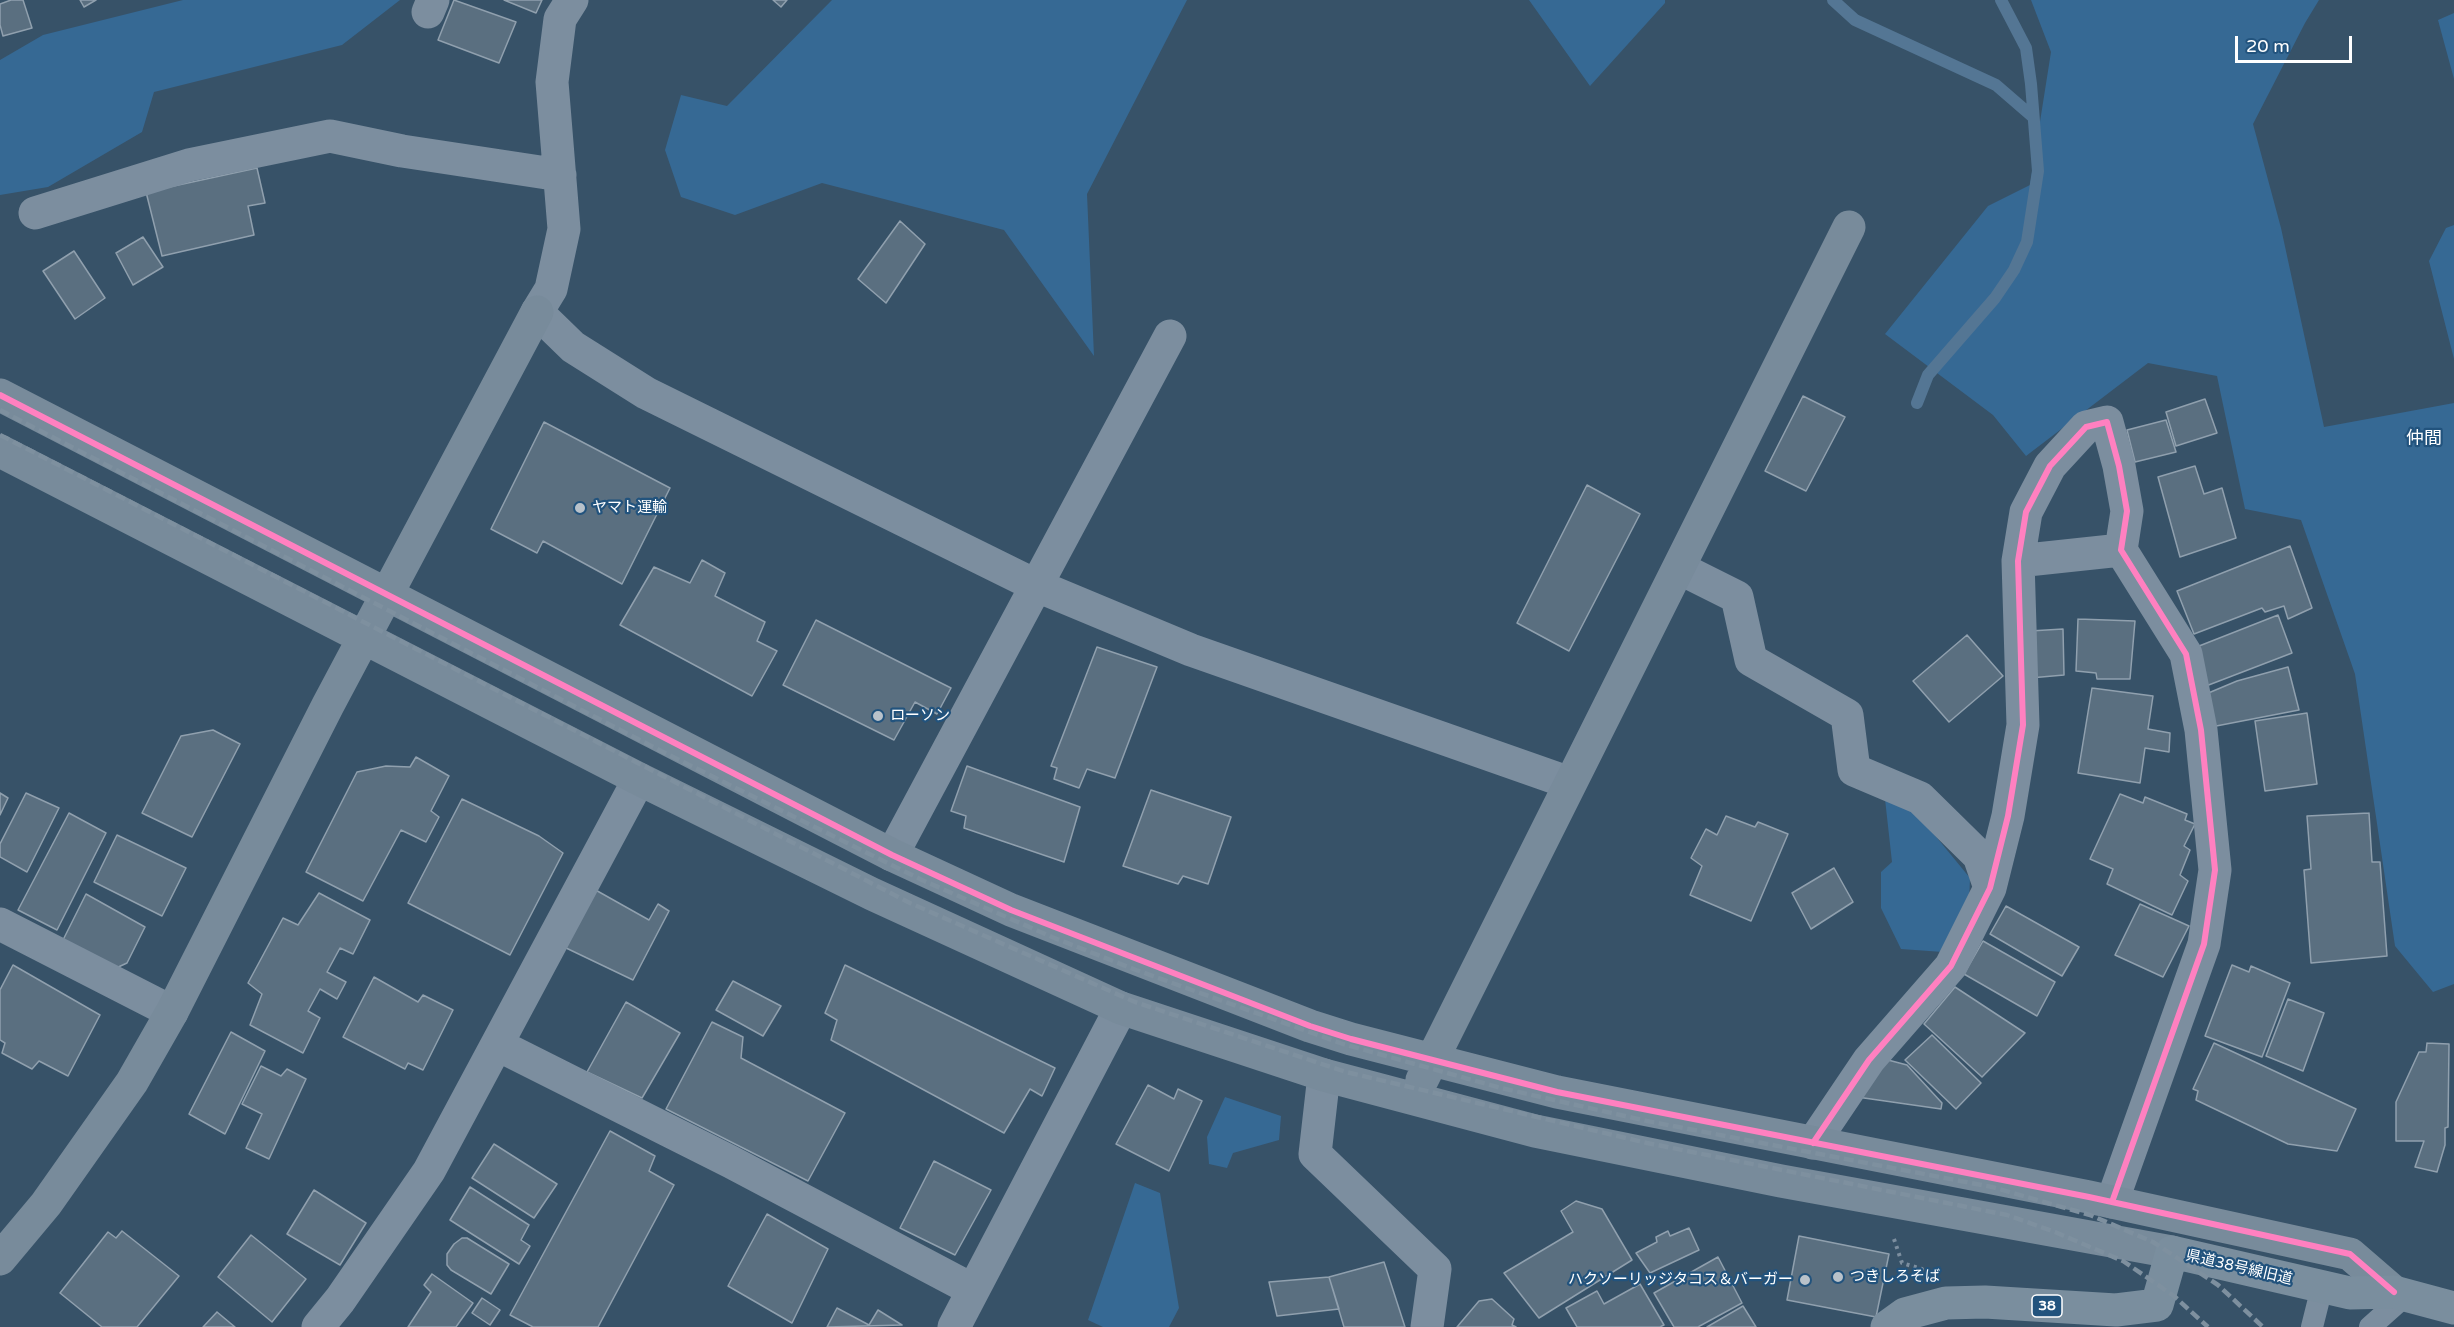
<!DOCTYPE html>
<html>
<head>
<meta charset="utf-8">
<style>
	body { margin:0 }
	#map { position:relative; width:2454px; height:1327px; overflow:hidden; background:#375268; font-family:"Varela Round",sans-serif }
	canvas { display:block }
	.scale { position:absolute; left:2235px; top:36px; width:117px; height:27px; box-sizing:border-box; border:3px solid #fff; border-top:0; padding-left:8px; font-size:18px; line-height:21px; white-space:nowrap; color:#fff; -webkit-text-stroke:4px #22537d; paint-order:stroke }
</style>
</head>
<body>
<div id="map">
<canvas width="2454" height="1327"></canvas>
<div class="scale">20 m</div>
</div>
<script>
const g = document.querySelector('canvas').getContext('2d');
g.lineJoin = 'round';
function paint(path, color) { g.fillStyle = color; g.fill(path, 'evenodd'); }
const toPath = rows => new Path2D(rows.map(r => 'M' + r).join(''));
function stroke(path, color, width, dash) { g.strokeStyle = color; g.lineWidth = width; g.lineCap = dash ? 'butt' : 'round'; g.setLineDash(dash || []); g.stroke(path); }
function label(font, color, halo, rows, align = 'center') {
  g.font = font + ' "Varela Round","Noto Sans JP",sans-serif'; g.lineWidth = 4.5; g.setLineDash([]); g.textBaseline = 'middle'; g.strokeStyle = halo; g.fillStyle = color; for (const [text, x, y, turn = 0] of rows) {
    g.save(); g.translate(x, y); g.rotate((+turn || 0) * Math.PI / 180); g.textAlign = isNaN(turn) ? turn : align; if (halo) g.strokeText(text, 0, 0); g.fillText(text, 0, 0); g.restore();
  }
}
paint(toPath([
	[183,0,400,0,342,45,154,92,142,132,48,187,0,195,0,60,43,35],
	[832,0,1187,0,1087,194,1094,356,1004,230,822,183,735,215,681,197,665,150,681,95,727,106],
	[1529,0,1665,0,1665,3,1590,86],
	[2031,0,2319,0,2305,23,2253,124,2281,228,2324,427,2454,403,2454,984,2433,992,2395,946,2355,674,2301,520,2245,509,2217,376,2148,363,2026,456,1993,415,1885,334,1988,206,2030,185,2051,52],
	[2454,13,2454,79,2438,20],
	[2454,225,2454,359,2429,261,2446,228],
	[1885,799,1910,805,1970,878,1969,904,1943,952,1901,949,1881,908,1881,872,1892,862],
	[1225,1097,1281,1116,1279,1140,1233,1153,1227,1168,1209,1164,1207,1137],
	[1135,1183,1160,1193,1179,1308,1169,1327,1103,1327,1088,1320]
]), '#366994');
stroke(toPath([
	[1833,0,1855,20,1996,85,2033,117],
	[1917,403,1928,375,1995,298,2014,270,2027,242,2038,171,2031,84,2026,48,2001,0]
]), '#547694', 12);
const building = toPath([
	[11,0,23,0,32,28,3,36,0,25,0,4,11,0],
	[80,0,96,0,84,7,80,0],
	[454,0,516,22,499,63,438,40,454,0],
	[504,0,542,0,536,13,504,0],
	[773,0,787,0,781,7,773,0],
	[257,168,265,203,248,206,254,235,162,256,146,192,257,168],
	[900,221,925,244,886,303,858,279,900,221],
	[143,237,163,267,133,285,116,253,143,237],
	[74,251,105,298,75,319,43,271,74,251],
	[1803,396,1845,417,1806,491,1765,471,1803,396],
	[2205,399,2217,433,2176,446,2166,412,2205,399],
	[2166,420,2176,452,2135,462,2127,430,2166,420],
	[544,422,670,488,622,584,543,541,537,553,491,529,544,422],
	[2195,466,2204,494,2222,488,2236,538,2180,557,2158,477,2195,466],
	[1587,485,1640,514,1569,651,1517,623,1587,485],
	[2290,546,2312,608,2288,619,2284,606,2265,612,2262,608,2194,634,2177,591,2290,546],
	[702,560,725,573,715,596,765,622,757,641,777,651,752,696,620,625,654,567,690,583,702,560],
	[2278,615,2292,653,2206,686,2194,648,2278,615],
	[2078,619,2135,621,2130,679,2097,679,2096,673,2076,671,2078,619],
	[816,620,951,688,937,714,915,702,894,740,783,685,816,620],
	[2063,629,2064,675,2030,678,2030,631,2063,629],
	[1967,635,2003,676,1949,722,1913,681,1967,635],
	[1097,647,1157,667,1115,778,1087,769,1079,788,1054,779,1057,768,1051,766,1097,647],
	[2288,667,2299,710,2211,727,2206,694,2237,681,2288,667],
	[2092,688,2153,696,2148,729,2170,733,2169,752,2145,748,2140,783,2078,773,2092,688],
	[2307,713,2317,784,2265,791,2255,721,2307,713],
	[213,730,240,744,192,837,142,813,181,736,213,730],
	[416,757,449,776,431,811,439,817,426,842,401,830,363,901,306,872,357,772,386,766,410,767,416,757],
	[967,766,1080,807,1064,862,964,828,966,816,951,811,967,766],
	[1151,790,1231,817,1208,884,1183,876,1178,884,1123,866,1151,790],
	[0,793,8,798,0,815,0,793],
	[26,793,59,808,27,872,0,857,0,844,26,793],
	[2120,794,2143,803,2145,797,2187,814,2185,820,2195,824,2184,846,2190,850,2180,875,2188,881,2172,915,2107,884,2113,869,2090,859,2120,794],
	[462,799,539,836,563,853,510,955,408,903,462,799],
	[69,813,106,833,57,930,18,910,69,813],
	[2369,813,2372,862,2380,862,2387,956,2311,963,2304,870,2311,869,2307,816,2369,813],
	[1726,816,1755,827,1758,822,1788,834,1751,921,1690,895,1702,866,1691,858,1706,829,1717,835,1726,816],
	[117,835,186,868,162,916,94,882,117,835],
	[1834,868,1853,902,1811,929,1792,893,1834,868],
	[592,888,649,920,658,904,669,911,633,980,564,947,592,888],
	[319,893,370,920,353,954,340,948,327,972,346,982,337,999,320,989,308,1011,320,1018,303,1053,250,1025,262,994,248,983,283,918,298,925,319,893],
	[86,894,145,927,127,963,114,969,62,942,86,894],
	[2140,904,2189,926,2163,977,2115,955,2140,904],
	[2006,906,2079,947,2062,976,1990,934,2006,906],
	[1983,941,2055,982,2037,1016,1964,974,1983,941],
	[13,965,100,1015,68,1076,39,1061,32,1069,2,1053,5,1043,0,1040,0,990,13,965],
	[845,965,1055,1068,1042,1096,1030,1089,1004,1133,831,1040,837,1020,825,1013,845,965],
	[2232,965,2249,972,2251,966,2290,983,2262,1057,2205,1036,2232,965],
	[374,977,418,1002,423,995,453,1010,423,1070,408,1063,405,1069,343,1037,374,977],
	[733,981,781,1006,763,1036,716,1010,733,981],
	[1955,987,2025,1033,1982,1077,1924,1024,1955,987],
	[2288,999,2324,1013,2303,1071,2266,1056,2288,999],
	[626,1002,680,1033,642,1098,587,1072,626,1002],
	[712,1022,743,1037,741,1058,845,1113,808,1181,666,1109,712,1022],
	[231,1032,265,1051,225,1134,189,1114,231,1032],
	[1932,1035,1981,1083,1956,1109,1905,1060,1932,1035],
	[2214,1043,2356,1109,2337,1151,2288,1144,2196,1100,2198,1091,2193,1089,2214,1043],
	[2427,1043,2449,1044,2448,1127,2445,1128,2445,1145,2437,1172,2415,1167,2424,1141,2396,1141,2396,1102,2419,1052,2426,1052,2427,1043],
	[1888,1060,1907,1065,1942,1103,1941,1109,1857,1097,1888,1060],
	[261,1066,281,1076,287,1069,306,1079,269,1159,246,1148,262,1114,242,1104,261,1066],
	[1148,1085,1174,1099,1178,1089,1202,1101,1169,1171,1116,1144,1148,1085],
	[610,1131,655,1156,649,1171,674,1185,598,1327,533,1327,510,1315,610,1131],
	[494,1144,557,1184,534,1218,472,1178,494,1144],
	[934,1161,991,1190,955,1255,900,1228,934,1161],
	[470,1187,529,1225,521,1240,530,1246,519,1264,450,1220,470,1187],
	[314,1190,366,1223,340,1265,287,1234,314,1190],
	[1576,1201,1602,1209,1632,1260,1539,1318,1504,1273,1573,1232,1561,1211,1576,1201],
	[767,1214,828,1249,792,1323,728,1286,767,1214],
	[1689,1228,1699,1250,1650,1273,1636,1253,1657,1242,1656,1237,1668,1231,1670,1236,1689,1228],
	[122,1231,179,1276,137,1327,102,1327,60,1293,108,1232,116,1238,122,1231],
	[251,1235,306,1279,272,1322,218,1277,251,1235],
	[1799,1236,1889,1254,1876,1317,1787,1300,1799,1236],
	[462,1238,467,1238,509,1264,491,1294,451,1270,447,1265,447,1254,454,1244,462,1238],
	[1718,1257,1742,1303,1698,1327,1674,1327,1654,1293,1718,1257],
	[1384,1262,1405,1327,1344,1327,1329,1277,1384,1262],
	[432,1274,473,1303,456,1327,408,1327,431,1292,424,1285,432,1274],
	[1329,1277,1339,1309,1277,1316,1269,1282,1329,1277],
	[1640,1284,1664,1325,1660,1327,1577,1327,1566,1308,1597,1291,1604,1304,1640,1284],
	[482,1298,500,1310,490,1325,472,1313,482,1298],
	[1492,1299,1514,1319,1512,1325,1516,1327,1457,1327,1479,1301,1492,1299],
	[1743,1306,1756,1327,1707,1327,1743,1306],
	[837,1308,869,1325,878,1310,902,1325,827,1327,837,1308],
	[217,1312,235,1327,203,1327,217,1312]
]);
paint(building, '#5a6f80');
stroke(building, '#90a0ae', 1.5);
stroke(toPath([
	[1894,1239,1902,1263,1922,1269,1921,1271]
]), '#7c8e9f', 4, [3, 4.5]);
stroke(toPath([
	[2312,1327,2322,1287],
	[2370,1327,2407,1294]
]), '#7c8e9f', 22);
stroke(toPath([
	[572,0,560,19,552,82,564,229,551,289,537,312,573,347,646,393,1035,585,1191,650,1570,783],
	[428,12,433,0],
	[35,213,189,165,330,136,402,151,560,175],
	[2018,561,2121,550],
	[1679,568,1737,597,1751,660,1847,715,1854,770,1920,798,1979,856,1990,888],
	[892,855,1170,336],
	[0,924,172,1012],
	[498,1045,731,1162,973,1290],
	[1324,1075,1315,1154,1435,1269,1427,1327],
	[1813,1143,1869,1060,1951,966,1990,888,2008,816,2023,725,2018,561,2026,512,2050,466,2086,427,2107,422,2119,466,2127,511,2121,550,2186,654,2201,730,2215,870,2204,944,2112,1202],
	[318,1327,340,1300,429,1171,639,779],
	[954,1327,1121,1008]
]), '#7c8e9f', 33);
stroke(toPath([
	[0,395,892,855,1011,910,1310,1026,1351,1039,1557,1092,2089,1197,2350,1254,2394,1292],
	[0,451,639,779,872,894,1121,1008,1324,1075,1535,1131,1781,1181,2172,1252],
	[1422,1080,1849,227],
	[0,1259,46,1204,132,1082,172,1012,328,705,537,312]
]), '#788b9b', 33);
stroke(toPath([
	[1887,1327,1905,1314,1946,1303,1985,1302,2116,1310,2157,1305,2172,1252,2350,1293,2394,1292,2454,1308]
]), '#7a8e9e', 33);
stroke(toPath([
	[0,410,663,752,922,880,1052,937,1136,970,1343,1044,1501,1088,1647,1121,1992,1187,2090,1215,2153,1242,2218,1285,2263,1327],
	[0,435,910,903,1135,1002,1346,1072,1647,1143,2007,1215,2055,1232,2123,1261,2174,1296,2208,1327]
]), '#7e909f', 4.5, [10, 4.5]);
stroke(toPath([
	[0,395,892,855,1011,910,1310,1026,1351,1039,1557,1092,2089,1197,2350,1254,2394,1292],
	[1813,1143,1869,1060,1951,966,1990,888,2008,816,2023,725,2018,561,2026,512,2050,466,2086,427,2107,422,2119,466,2127,511,2121,550,2186,654,2201,730,2215,870,2204,944,2112,1202]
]), '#ff80c0', 6);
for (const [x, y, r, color] of [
	[580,508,6,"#b9c2ca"],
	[878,716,6,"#b9c2ca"],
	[1838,1277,6,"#b9c2ca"],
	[1805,1280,6,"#b9c2ca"]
]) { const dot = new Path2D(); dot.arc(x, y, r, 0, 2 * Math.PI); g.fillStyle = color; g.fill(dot); stroke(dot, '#22537d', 2); }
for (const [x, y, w] of [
	[2047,1306,30]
]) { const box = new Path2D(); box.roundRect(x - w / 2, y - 11, w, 22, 4.5); g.fillStyle = '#22537d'; g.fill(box); stroke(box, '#fff', 1.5); }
label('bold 14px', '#fff', null, [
	["38",2047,1306]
]);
label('15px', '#fff', '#22537d', [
	["ヤマト運輸",592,508],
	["ローソン",890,716],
	["つきしろそば",1850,1277],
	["ハクソーリッジタコス＆バーガー",1793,1280,"right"]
], 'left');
label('15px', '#fff', '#22537d', [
	["県道38号線旧道",2239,1268,13]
]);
label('18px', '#fff', '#22537d', [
	["仲間",2424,439]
]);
</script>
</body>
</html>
